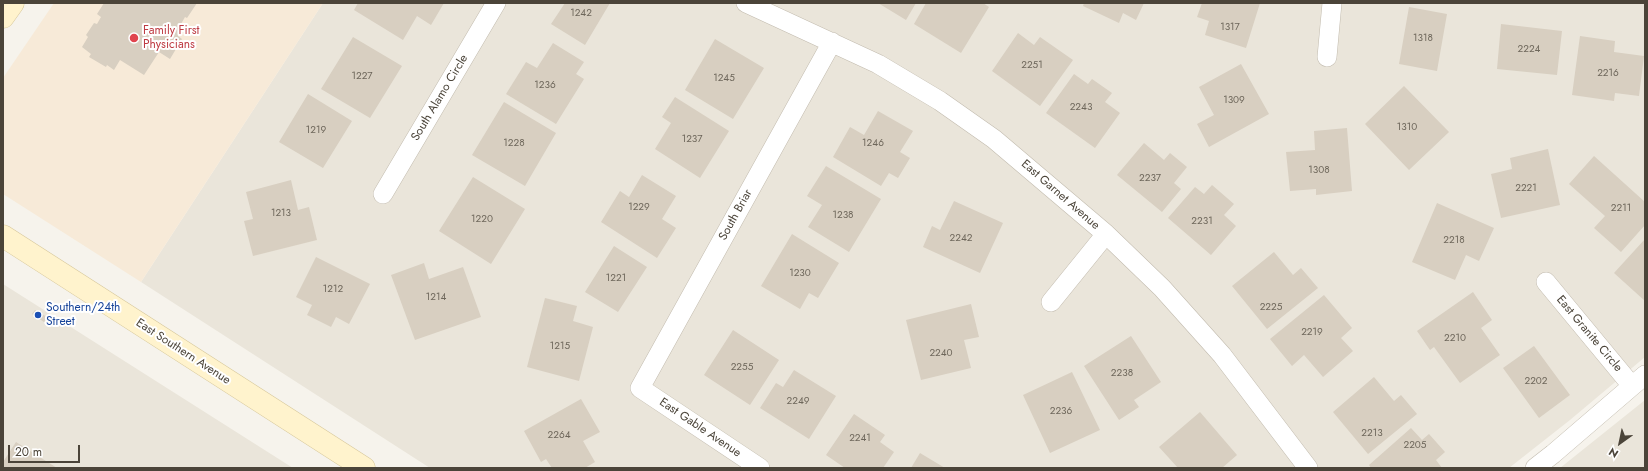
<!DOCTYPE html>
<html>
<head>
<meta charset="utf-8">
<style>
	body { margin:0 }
	#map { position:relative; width:1648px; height:471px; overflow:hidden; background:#f6f3ec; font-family:Jost,sans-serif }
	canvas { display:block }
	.frame { position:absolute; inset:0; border:4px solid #4b4439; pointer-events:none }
	.north { position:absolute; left:1600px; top:423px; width:40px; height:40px; -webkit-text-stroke:3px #fff; paint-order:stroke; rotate:213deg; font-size:11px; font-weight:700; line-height:16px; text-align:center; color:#4b4439 }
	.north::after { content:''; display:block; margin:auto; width:14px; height:18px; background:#4b4439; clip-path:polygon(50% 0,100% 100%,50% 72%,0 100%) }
	.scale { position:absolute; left:8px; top:445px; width:72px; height:18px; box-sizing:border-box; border:2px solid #4b4439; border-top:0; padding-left:5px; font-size:12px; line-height:14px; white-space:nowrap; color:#4b4439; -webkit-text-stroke:3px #fff; paint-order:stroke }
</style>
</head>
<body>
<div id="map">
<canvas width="1648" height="471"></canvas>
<div class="frame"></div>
<div class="north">N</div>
<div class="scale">20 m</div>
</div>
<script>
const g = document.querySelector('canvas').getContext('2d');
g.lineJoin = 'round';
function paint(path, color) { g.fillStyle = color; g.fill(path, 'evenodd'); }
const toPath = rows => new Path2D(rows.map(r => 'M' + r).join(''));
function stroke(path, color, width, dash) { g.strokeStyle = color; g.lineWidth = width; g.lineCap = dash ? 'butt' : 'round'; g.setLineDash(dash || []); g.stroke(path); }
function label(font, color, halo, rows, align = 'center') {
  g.font = font + ' Jost,sans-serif'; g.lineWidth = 4; g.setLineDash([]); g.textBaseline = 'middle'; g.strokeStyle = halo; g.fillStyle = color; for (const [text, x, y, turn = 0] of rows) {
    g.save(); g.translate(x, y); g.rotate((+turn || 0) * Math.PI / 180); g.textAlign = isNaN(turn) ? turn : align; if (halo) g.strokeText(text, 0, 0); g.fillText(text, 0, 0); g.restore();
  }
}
paint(toPath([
	[323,3,1645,3,1645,357,1570,420,1509,468,430,468,141,282],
	[3,284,293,468,3,468],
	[1645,400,1645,468,1560,468]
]), '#eae5da');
paint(toPath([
	[54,3,323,3,141,282,3,194,3,78]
]), '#f7ead8');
paint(toPath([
	[104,3,197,3,187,18,185,17,181,24,184,26,178,36,182,39,170,59,159,52,144,75,120,60,114,70,107,65,106,67,89,57,91,54,82,47,88,37,86,35,94,23,97,24,101,17,97,14],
	[358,3,444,3,431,25,417,16,403,40,354,10],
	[565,3,610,3,585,45,551,24],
	[878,3,916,3,906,20],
	[926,3,983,3,989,7,961,53,914,24],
	[1084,3,1144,3,1136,20,1123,13,1119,23,1083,6],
	[1202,3,1260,3,1246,48,1205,35,1209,21,1197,17],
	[1409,7,1447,14,1437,71,1399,64],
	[1501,24,1562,31,1557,75,1497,69],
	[1018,33,1034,45,1040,37,1073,60,1040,106,992,71],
	[1580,36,1615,41,1614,52,1644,56,1639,96,1615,93,1614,101,1572,95],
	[353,37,402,66,370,118,321,89],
	[715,39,764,68,733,119,685,90],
	[553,43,584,62,576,74,584,79,556,124,506,94,526,62,537,68],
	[1241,64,1269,114,1209,147,1197,124,1214,115,1199,87],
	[1074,74,1088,84,1092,79,1112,93,1105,102,1120,113,1095,148,1046,113],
	[1404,86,1449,132,1409,170,1365,124],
	[308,94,352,121,323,168,279,142],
	[675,97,729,131,700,178,655,149,671,123,662,117],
	[504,102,556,133,525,186,472,155],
	[878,111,913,131,900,152,910,158,898,178,889,173,881,186,833,157,850,127,864,135],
	[1347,128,1352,191,1316,195,1316,189,1290,191,1286,152,1315,150,1314,131],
	[1144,143,1164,160,1170,153,1187,167,1174,183,1181,189,1162,212,1117,175],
	[1548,149,1560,205,1501,218,1491,174,1512,169,1510,158],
	[1594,156,1645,202,1645,225,1621,252,1594,228,1605,216,1569,184],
	[826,166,881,199,849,252,808,227,822,205,807,196],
	[642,175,676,196,662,219,676,228,657,258,601,222,620,191,629,197],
	[473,177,525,209,491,264,439,231],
	[291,180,298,210,309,207,317,240,253,256,244,221,253,219,246,192],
	[1212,185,1234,204,1224,215,1236,226,1211,255,1168,218,1195,187,1204,194],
	[954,201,1003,223,980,273,923,247,932,226,940,230],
	[1437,203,1494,228,1479,261,1466,255,1455,280,1412,262],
	[792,234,839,263,818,298,809,293,800,309,761,286],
	[1645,239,1645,301,1614,273],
	[614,246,647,267,618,312,585,292],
	[1274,252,1293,275,1301,268,1318,288,1267,329,1232,286],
	[316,257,370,284,349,324,336,317,331,327,307,315,312,305,296,297],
	[424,263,429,279,463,267,481,317,415,340,391,275],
	[1473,292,1492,320,1481,328,1500,355,1460,383,1434,347,1430,350,1417,331],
	[1324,295,1352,328,1341,338,1353,351,1323,377,1304,355,1292,366,1270,339],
	[545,298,577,306,573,321,593,327,579,381,527,367],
	[971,304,979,337,964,340,971,368,921,380,906,320],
	[35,310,47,317,44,322,32,314],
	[733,330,779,360,750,405,704,375],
	[1131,336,1161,382,1134,400,1139,407,1119,420,1084,366],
	[1534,346,1570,395,1539,418,1503,368],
	[794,370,836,396,809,439,760,408,776,383,783,387],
	[1072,372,1100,430,1050,453,1023,395],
	[1374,377,1394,401,1401,395,1417,414,1368,454,1333,412],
	[581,399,600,432,583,441,595,462,585,468,552,468,546,459,541,462,524,431],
	[1200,412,1237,455,1222,468,1178,468,1159,447],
	[854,414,885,435,880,442,894,452,883,468,845,468,826,455],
	[1411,428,1422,440,1429,434,1445,452,1436,460,1442,468,1371,468,1369,465],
	[16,442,57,468,3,468,3,462],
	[920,453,945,468,911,468]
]), '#d8cfc1');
const street = toPath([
	[746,3,878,64,940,101,994,139,1106,234,1162,288,1222,355,1308,468],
	[1327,57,1332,3],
	[383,194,496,3],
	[1546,282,1632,386],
	[1051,302,1106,234],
	[760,468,640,388,832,42],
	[1535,468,1553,454,1645,375]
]);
const secondary = toPath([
	[3,17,13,3],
	[3,236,364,468]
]);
stroke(street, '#c2bbae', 20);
stroke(secondary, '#d6c79b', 23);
stroke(street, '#fff', 19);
stroke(secondary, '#fff3cd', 22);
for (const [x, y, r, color] of [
	[134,38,5,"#e0444e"],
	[38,315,4,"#1a4fb4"]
]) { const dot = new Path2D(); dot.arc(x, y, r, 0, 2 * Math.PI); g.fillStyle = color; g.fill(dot); stroke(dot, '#fff', 1.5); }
label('10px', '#6e675b', null, [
	["1242",581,14],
	["1317",1230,28],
	["1318",1423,39],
	["2224",1529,50],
	["2251",1032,66],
	["2216",1608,74],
	["1227",362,77],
	["1245",724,79],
	["1236",545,86],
	["1309",1234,101],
	["2243",1081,108],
	["1310",1407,128],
	["1219",316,131],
	["1237",692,140],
	["1228",514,144],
	["1246",873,144],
	["1308",1319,171],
	["2237",1150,179],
	["2221",1526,189],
	["1229",639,208],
	["2211",1621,209],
	["1213",281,214],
	["1238",843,216],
	["1220",482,220],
	["2231",1202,222],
	["2242",961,239],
	["2218",1454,241],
	["1230",800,274],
	["1221",616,279],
	["1212",333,290],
	["1214",436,298],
	["2225",1271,308],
	["2219",1312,333],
	["2210",1455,339],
	["1215",560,347],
	["2240",941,354],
	["2255",742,368],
	["2238",1122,374],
	["2202",1536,382],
	["2249",798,402],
	["2236",1061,412],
	["2213",1372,434],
	["2264",559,436],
	["2241",860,439],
	["2205",1415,446]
]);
label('12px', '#be3a42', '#fff', [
	["Family First",143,31],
	["Physicians",143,45]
], 'left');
label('12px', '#4b4439', '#fff', [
	["South Alamo Circle",440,98,-59],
	["East Garnet Avenue",1060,195,41],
	["South Briar",736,215,-61],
	["East Granite Circle",1589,334,50],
	["East Southern Avenue",183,352,33],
	["East Gable Avenue",700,428,34]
]);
label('12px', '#164399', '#fff', [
	["Southern/24th",46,308],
	["Street",46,322]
], 'left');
</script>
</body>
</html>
